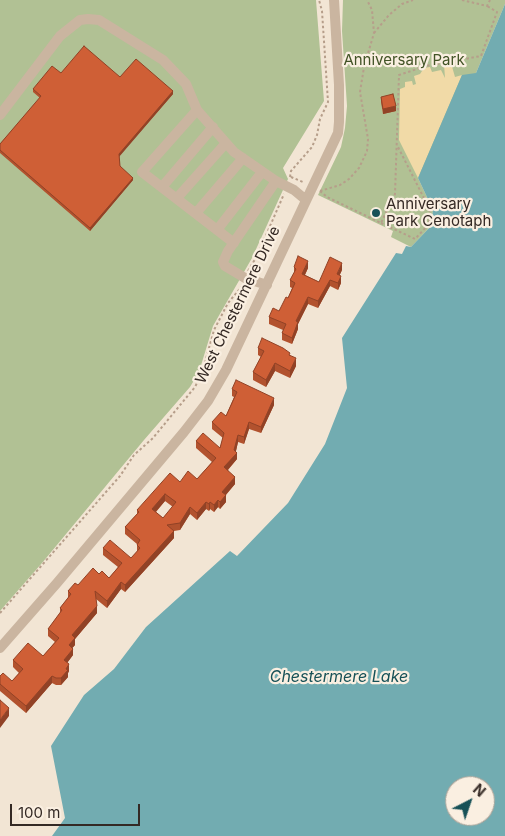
<!DOCTYPE html>
<html>
<head>
<meta charset="utf-8">
<style>
	body { margin:0 }
	#map { position:relative; width:505px; height:836px; overflow:hidden; background:#f2e5d4; font-family:Inter,sans-serif }
	canvas { display:block }
	.north { position:absolute; left:445px; top:776px; width:50px; height:50px; box-sizing:border-box; background:#faefe1; border:1px solid #aba095; border-radius:50%; rotate:41deg; font-size:14px; font-weight:700; line-height:20px; text-align:center; color:#342924 }
	.north::after { content:''; display:block; margin:auto; width:18px; height:22px; background:#175157; clip-path:polygon(50% 0,100% 100%,50% 72%,0 100%) }
	.scale { position:absolute; left:10px; top:804px; width:130px; height:22px; box-sizing:border-box; border:2px solid #342924; border-top:0; padding-left:6px; font-size:15px; line-height:18px; white-space:nowrap; color:#342924; -webkit-text-stroke:4px #faefe1; paint-order:stroke }
</style>
</head>
<body>
<div id="map">
<canvas width="505" height="836"></canvas>
<div class="north">N</div>
<div class="scale">100 m</div>
</div>
<script>
const g = document.querySelector('canvas').getContext('2d');
g.lineJoin = 'round';
function paint(path, color) { g.fillStyle = color; g.fill(path, 'evenodd'); }
const toPath = rows => new Path2D(rows.map(r => 'M' + r).join(''));
function stroke(path, color, width, dash) { g.strokeStyle = color; g.lineWidth = width; g.lineCap = dash ? 'butt' : 'round'; g.setLineDash(dash || []); g.stroke(path); }
function label(font, color, halo, rows, align = 'center') {
  g.font = font + ' Inter,sans-serif'; g.lineWidth = 4.5; g.setLineDash([]); g.textBaseline = 'middle'; g.strokeStyle = halo; g.fillStyle = color; for (const [text, x, y, turn = 0] of rows) {
    g.save(); g.translate(x, y); g.rotate((+turn || 0) * Math.PI / 180); g.textAlign = isNaN(turn) ? turn : align; if (halo) g.strokeText(text, 0, 0); g.fillText(text, 0, 0); g.restore();
  }
}
paint(toPath([
	[0,0,316,0,324,101,283,168,288,179,252,258,213,326,199,372,190,387,144,440,42,563,0,611],
	[343,0,505,0,505,4,476,73,418,178,433,210,431,226,411,247,391,237,393,231,318,195,341,147,345,128,347,106,342,31]
]), '#b1c194');
paint(toPath([
	[451,63,455,77,462,75,418,178,399,140,400,89,405,87,405,82,412,81,413,85,416,84,414,76,420,74,424,68,430,67,432,72,441,70,445,78,444,64]
]), '#f1daa7');
paint(toPath([
	[505,4,505,836,52,836,65,818,51,746,84,695,114,669,146,627,230,551,237,556,288,503,325,444,347,388,342,338,396,253,402,254,406,246,411,247,431,226,433,210,418,178,462,75,476,73],
	[455,786,485,786,485,816,455,816]
]), '#72acb1');
stroke(toPath([
	[462,0,487,6,490,0],
	[374,33,389,15,402,4,413,0],
	[290,177,291,171,312,147,317,135,320,119,328,102,322,11,319,0],
	[291,177,303,182],
	[320,191,327,197,381,223,395,194,399,75,426,66,481,56,497,12,487,6],
	[320,191,340,185,349,179,359,168,367,151,368,139,360,92,364,67,374,33,372,10,367,0],
	[381,223,415,239,429,224,430,210,397,145],
	[248,271,257,256,284,194],
	[0,613,120,476,134,455,153,438,195,387,202,373,214,330,228,303,243,285]
]), '#b69e8a', 2, [2.5, 2.5]);
stroke(toPath([
	[0,115,60,36,80,20,88,19,99,20,163,60,186,84,197,110],
	[162,187,213,127],
	[177,198,226,143],
	[196,213,243,158],
	[217,230,262,172],
	[234,243,142,172,197,110,234,152,276,181,294,190,306,200],
	[267,285,245,278,225,266,223,262,228,251,276,181],
	[0,648,57,583,184,432,208,401,226,370,338,133,339,122,339,85,334,0]
]), '#cab5a0', 10);
paint(toPath([
	[61,73,120,77,173,94,119,156,120,166,133,180,90,231,0,153,0,144,40,98,33,92,33,89],
	[381,97,396,111,383,114,381,102],
	[294,267,308,268,305,275,319,282,342,270,339,276,341,283,338,290,330,286,318,308,308,304,298,324,298,329,292,344,282,340,282,333,283,330,269,324,269,317,279,311,288,298,292,288,290,287,290,280,294,274],
	[258,348,290,355,296,366,290,378,275,371,266,387,253,380,253,372,261,357,258,355],
	[232,389,274,405,261,433,249,429,244,444,238,442,236,451,237,459,228,470,235,484,226,495,226,502,220,509,218,507,214,512,210,509,209,511,206,509,197,520,190,514,180,530,174,531,174,538,125,592,121,589,107,608,96,599,97,613,75,639,75,645,72,648,73,655,67,663,69,671,68,673,68,677,61,685,56,685,52,683,26,713,0,691,0,676,12,681,19,673,13,667,13,660,43,656,55,642,48,636,48,629,60,613,60,608,68,598,68,591,99,574,109,578,118,567,103,555,103,548,131,558,137,552,137,544,125,534,125,527,137,514,137,510,180,482,197,479,212,462,196,448,196,441,220,448,223,438,212,429,212,422,226,416,234,397,232,396],
	[165,501,173,507,163,518,156,512]
]), '#b2522e');
paint(toPath([
	[173,91,173,94,119,157,119,154],
	[396,106,396,111,383,114,383,109],
	[133,178,133,180,90,231,90,228],
	[308,261,308,268,302,281,302,274],
	[342,263,342,270,337,281,337,274],
	[341,276,341,283,338,290,338,283],
	[330,280,330,286,318,308,318,301],
	[308,297,308,304,298,324,298,329,292,344,292,338,296,321],
	[296,358,296,366,290,378,290,371],
	[275,363,275,371,266,387,266,380],
	[274,398,274,405,261,433,261,427],
	[249,422,249,429,244,444,244,437],
	[238,435,238,442,235,455,237,453,237,459,224,474,224,467,234,450],
	[235,477,235,484,222,499,222,492],
	[165,494,165,501,152,516,152,509],
	[226,495,226,502,220,509,220,502],
	[218,500,218,507,214,512,214,505],
	[206,502,206,509,197,520,197,513],
	[210,502,210,509,209,511,209,504],
	[190,507,190,514,180,530,180,523],
	[174,531,174,538,125,592,125,585],
	[121,582,121,589,107,608,107,601],
	[97,606,97,613,75,639,75,645,69,652,69,645,72,635],
	[73,649,73,655,64,667,64,660],
	[69,664,69,671,68,673,68,677,61,685,61,678,66,669],
	[52,676,52,683,26,713,26,706],
	[9,708,9,716,0,728,0,720]
]), '#914226');
const building = toPath([
	[84,46,120,77,136,59,173,91,119,154,120,166,133,178,90,228,0,150,0,144,41,96,33,89,52,66,61,73,84,46],
	[393,94,396,106,383,109,381,97,393,94],
	[298,256,308,261,302,274,319,282,330,257,342,263,337,274,341,276,338,283,330,280,318,301,308,297,296,321,298,322,292,338,282,333,286,324,269,317,273,308,279,311,286,297,288,298,295,283,290,280,296,269,294,267,298,256],
	[262,338,283,348,290,353,289,355,296,358,290,371,275,363,266,380,253,372,264,351,258,348,262,338],
	[236,380,274,398,261,427,249,422,244,437,238,435,234,450,237,453,224,467,235,477,222,492,226,495,220,502,218,500,214,505,210,502,209,504,206,502,197,513,190,507,180,523,167,525,174,531,125,585,121,582,107,601,95,591,97,606,72,635,75,638,69,645,73,649,64,660,69,664,66,669,68,670,61,678,56,678,52,676,26,706,0,684,0,676,3,673,12,681,23,669,13,660,28,643,43,656,59,638,48,629,62,610,60,608,71,594,68,591,75,583,78,585,93,568,99,574,102,571,109,578,122,563,103,548,110,540,131,558,140,548,137,545,140,540,125,527,139,512,137,510,170,473,180,482,188,471,197,479,216,458,196,441,203,433,220,448,224,433,212,422,221,412,226,416,237,392,232,389,236,380],
	[165,494,176,502,163,518,152,509,165,494],
	[0,700,9,708,0,720,0,700]
]);
paint(building, '#cf5f36');
stroke(building, '#914226', 1);
for (const [x, y, r, color] of [
	[376,213,5,"#175157"]
]) { const dot = new Path2D(); dot.arc(x, y, r, 0, 2 * Math.PI); g.fillStyle = color; g.fill(dot); stroke(dot, '#faefe1', 2); }
label('15px', '#425326', '#faefe1', [
	["Anniversary Park",404,60]
]);
label('15px', '#342924', '#faefe1', [
	["Anniversary",386,204],
	["Park Cenotaph",386,221]
], 'left');
label('15px', '#342924', '#faefe1', [
	["West Chestermere Drive",238,305,-64]
]);
label('italic 16px', '#175157', '#faefe1', [
	["Chestermere Lake",339,677]
]);
</script>
</body>
</html>
